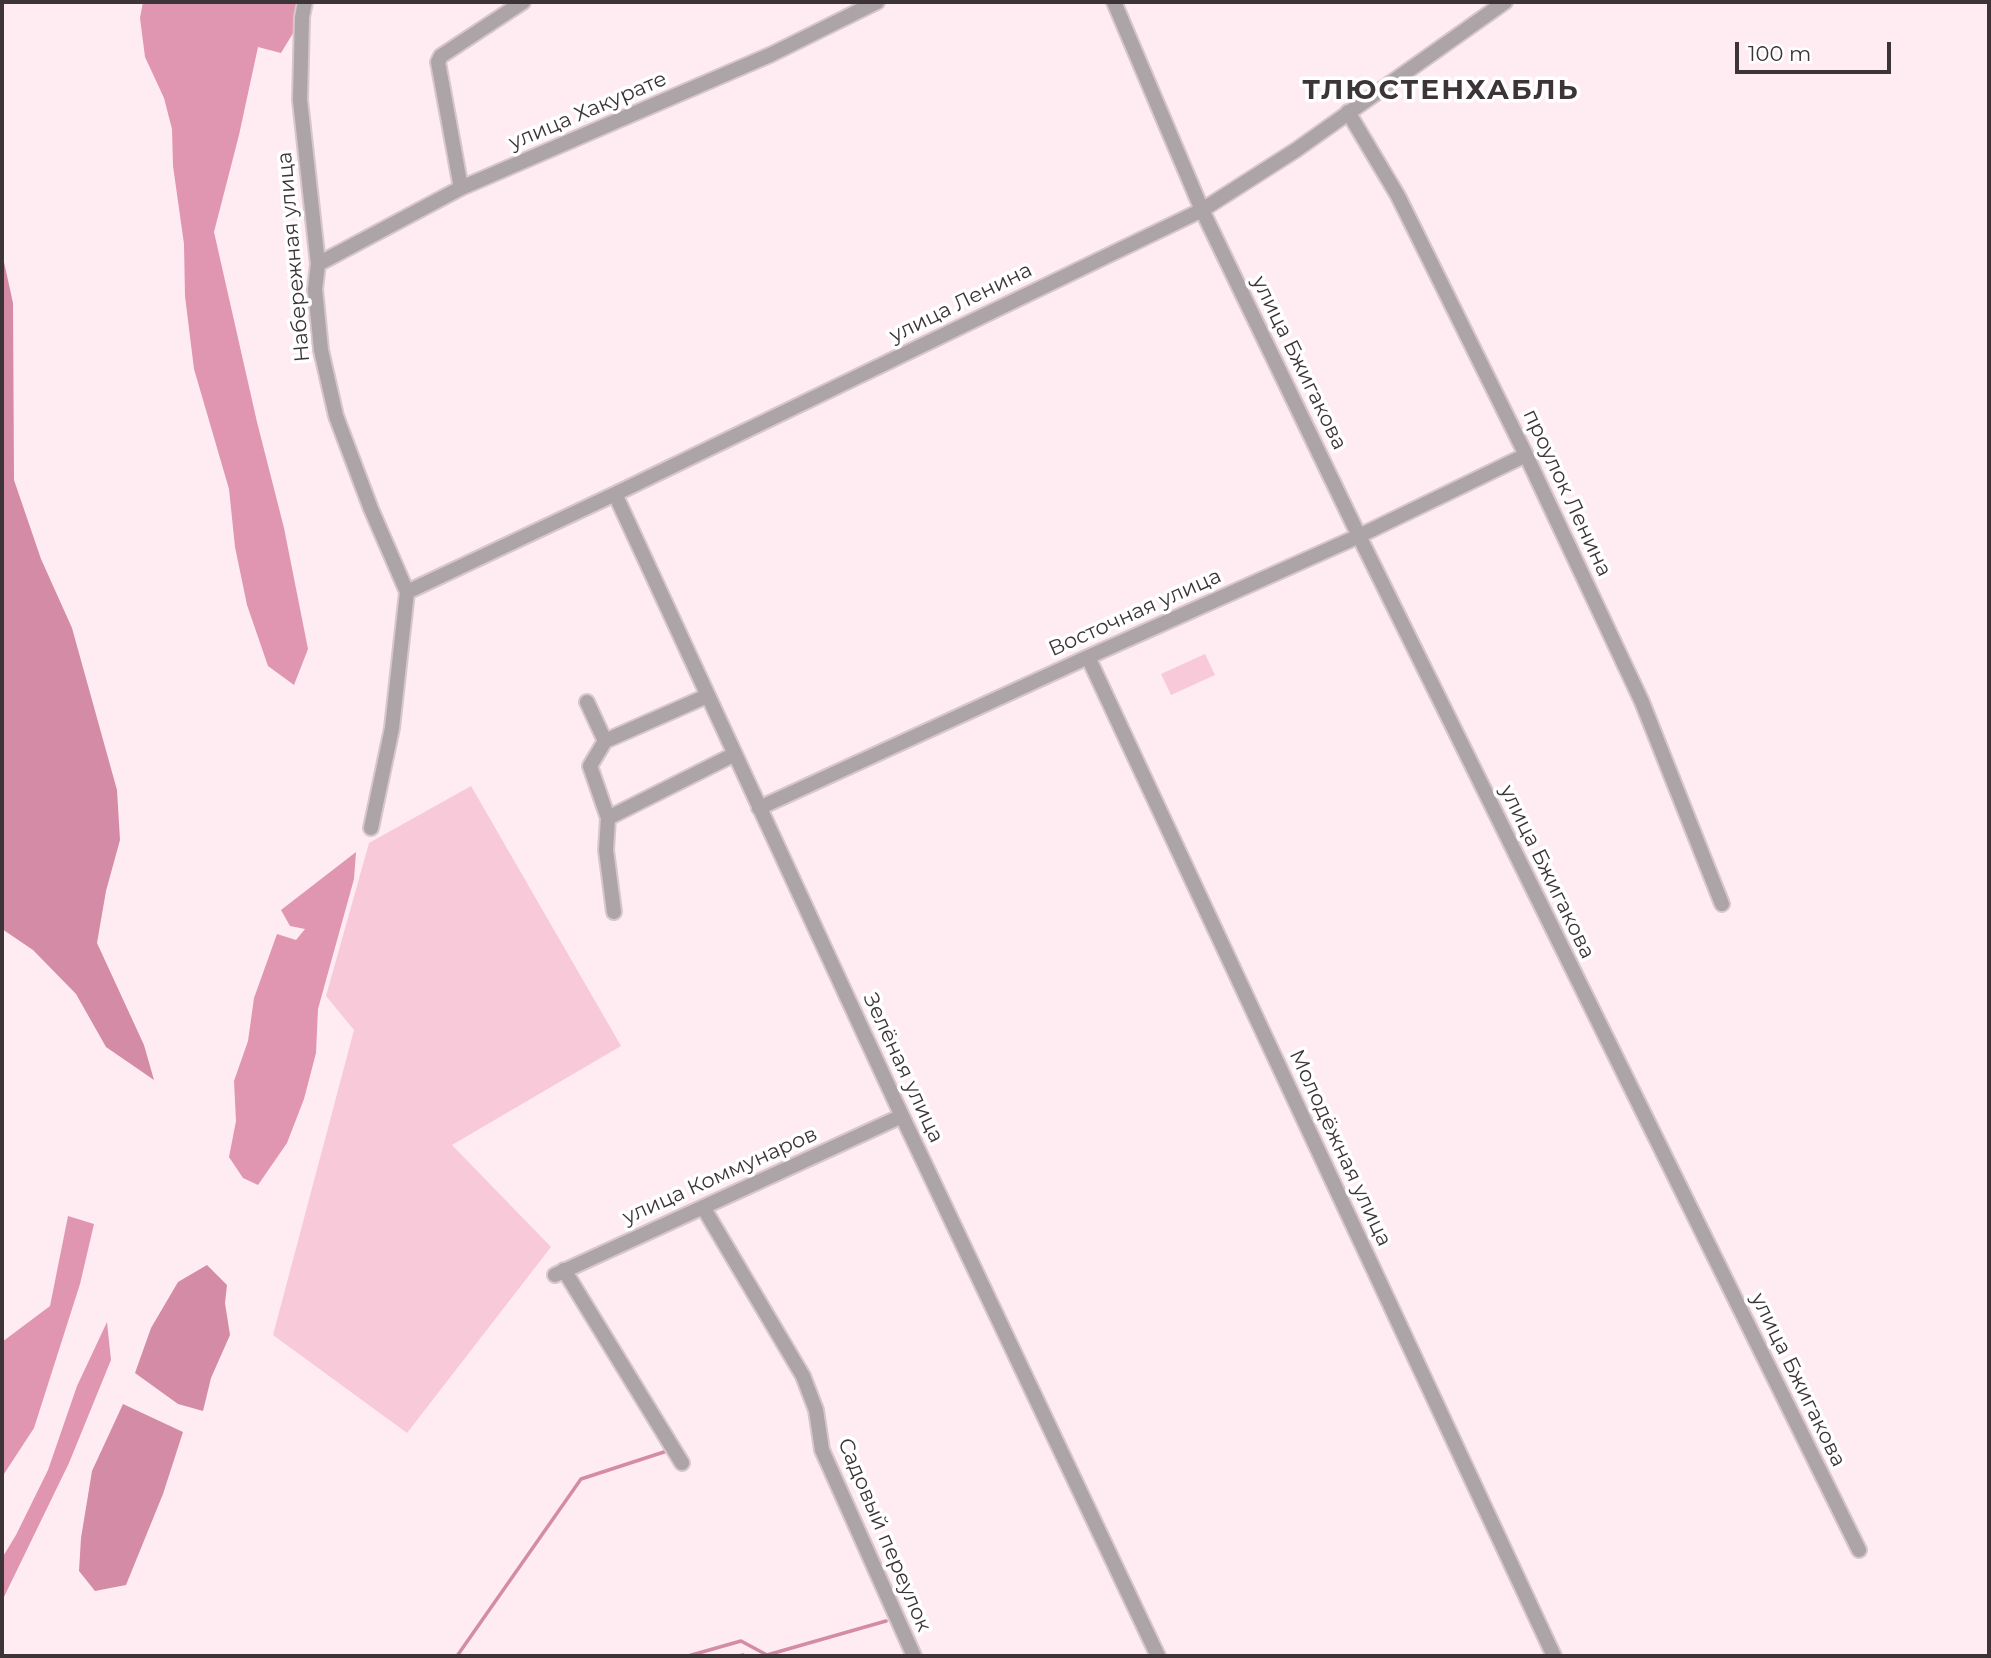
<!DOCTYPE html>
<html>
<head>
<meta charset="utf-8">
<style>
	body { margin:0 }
	#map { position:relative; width:1991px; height:1658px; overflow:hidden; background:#feecf2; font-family:Montserrat,sans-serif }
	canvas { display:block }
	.frame { position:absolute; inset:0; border:4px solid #3c3437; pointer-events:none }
	.scale { position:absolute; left:1735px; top:42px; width:156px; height:32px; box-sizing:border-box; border:4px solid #3c3437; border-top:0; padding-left:9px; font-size:21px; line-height:24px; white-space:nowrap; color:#3c3437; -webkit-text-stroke:5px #fff; paint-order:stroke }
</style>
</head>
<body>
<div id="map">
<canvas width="1991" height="1658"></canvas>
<div class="frame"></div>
<div class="scale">100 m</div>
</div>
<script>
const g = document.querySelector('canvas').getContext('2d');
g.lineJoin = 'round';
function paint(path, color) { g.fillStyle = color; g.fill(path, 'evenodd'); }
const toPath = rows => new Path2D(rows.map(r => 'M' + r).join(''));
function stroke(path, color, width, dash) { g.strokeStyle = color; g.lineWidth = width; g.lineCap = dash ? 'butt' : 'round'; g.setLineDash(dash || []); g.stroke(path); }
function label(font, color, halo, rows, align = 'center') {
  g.font = font + ' Montserrat,sans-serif'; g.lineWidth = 7; g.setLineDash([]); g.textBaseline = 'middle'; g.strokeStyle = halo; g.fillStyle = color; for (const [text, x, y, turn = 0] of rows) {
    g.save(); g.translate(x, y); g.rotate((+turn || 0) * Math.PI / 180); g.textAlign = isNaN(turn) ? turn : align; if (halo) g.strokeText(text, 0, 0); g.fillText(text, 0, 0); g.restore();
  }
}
paint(toPath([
	[1205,654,1215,675,1171,695,1161,674],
	[471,786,621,1046,452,1145,551,1247,407,1433,273,1335,354,1030,326,996,369,843]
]), '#f8c9d9');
paint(toPath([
	[143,2,312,2,281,53,258,47,239,135,214,232,257,422,284,528,308,649,294,685,268,666,247,605,235,547,229,489,194,369,185,296,184,244,173,166,172,129,164,98,145,57,140,18],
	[356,852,354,879,318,1009,316,1053,304,1099,287,1143,258,1185,243,1178,229,1157,236,1121,234,1081,248,1041,254,998,277,934,296,940,305,929,290,926,281,910],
	[68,1216,94,1224,80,1284,34,1428,2,1477,2,1342,50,1306],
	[107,1322,111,1360,69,1463,2,1601,2,1558,16,1535,48,1470,77,1386]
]), '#e096b1');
paint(toPath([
	[2,253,13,303,14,480,41,559,72,628,117,790,120,840,106,891,97,943,144,1045,154,1080,106,1047,76,994,33,950,2,929],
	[207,1265,227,1285,225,1303,230,1335,211,1378,203,1411,178,1404,135,1373,151,1328,178,1282],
	[123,1404,183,1432,163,1494,126,1585,95,1591,79,1571,81,1538,92,1471]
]), '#d48ba6');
stroke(toPath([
	[457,1656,581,1479,667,1451],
	[688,1656,741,1641,767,1655,886,1621],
	[739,1656,743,1655]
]), '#d48ba6', 3.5);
const minor = toPath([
	[305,2,302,17,300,100,318,264,315,289,321,350,336,416,371,509,407,592,392,728,371,828],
	[1114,2,1202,210,1359,536,1859,1550],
	[1348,112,1398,196,1526,455,1642,702,1722,904],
	[461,188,438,62,441,56,523,2],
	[318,264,461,188,770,55,877,2],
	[615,494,902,1116,1158,1656],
	[407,592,615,494,1202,210,1296,150,1505,2],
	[1088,657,1554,1656],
	[587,702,605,741,707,696],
	[605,741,590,766,608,818],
	[759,808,1088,657,1359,536,1526,455],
	[614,912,606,850,608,818,733,755],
	[703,1207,803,1376,816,1410,822,1450,914,1656],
	[564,1270,682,1463],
	[555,1275,902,1116]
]);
stroke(minor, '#d7c7cd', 18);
stroke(minor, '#ada4a7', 14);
label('21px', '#3c3437', '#fff', [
	["улица Хакурате",588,111,-23],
	["Набережная улица",294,257,-95],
	["улица Ленина",961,303,-26],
	["улица Бжигакова",1299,363,64],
	["проулок Ленина",1567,493,65],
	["Восточная улица",1135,613,-24],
	["улица Бжигакова",1547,872,64],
	["Зелёная улица",903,1068,65],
	["Молодёжная улица",1340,1148,65],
	["улица Коммунаров",720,1176,-24],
	["улица Бжигакова",1798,1380,64],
	["Садовый переулок",884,1535,67]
]);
g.letterSpacing = '2px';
label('bold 28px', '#3c3437', '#fff', [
	["ТЛЮСТЕНХАБЛЬ",1441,91]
]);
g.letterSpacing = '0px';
</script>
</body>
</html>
